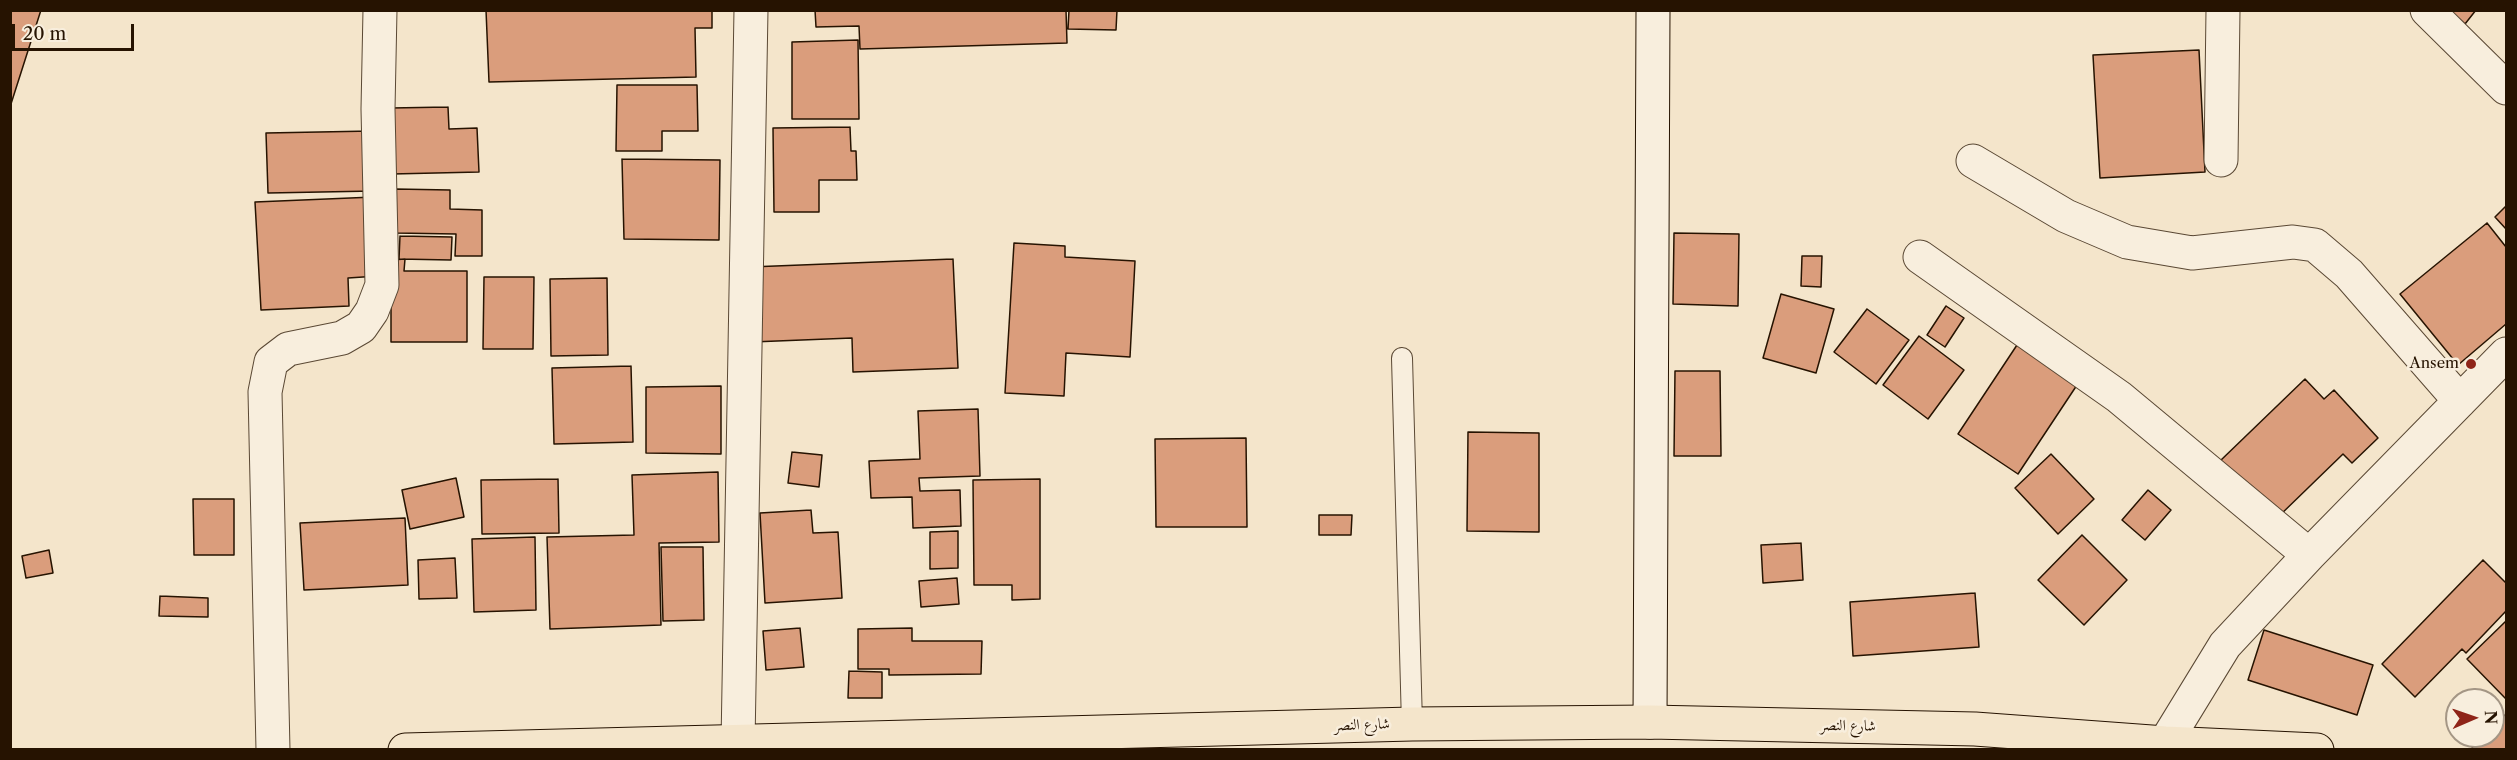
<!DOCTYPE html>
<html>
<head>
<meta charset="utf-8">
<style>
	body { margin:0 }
	#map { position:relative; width:2517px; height:760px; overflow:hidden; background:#f4e5cb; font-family:"Libre Caslon Text",serif }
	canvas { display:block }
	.frame { position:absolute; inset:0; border:12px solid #261301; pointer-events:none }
	.north { position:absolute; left:2445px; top:688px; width:60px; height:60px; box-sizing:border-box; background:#f8eedd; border:2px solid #a49685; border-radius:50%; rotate:88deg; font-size:16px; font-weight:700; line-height:24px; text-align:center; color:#261301 }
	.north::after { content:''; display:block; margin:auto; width:21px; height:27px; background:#8f2418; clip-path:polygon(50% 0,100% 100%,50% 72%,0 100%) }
	.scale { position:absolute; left:12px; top:24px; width:122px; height:27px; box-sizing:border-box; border:3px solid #261301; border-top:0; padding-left:8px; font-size:18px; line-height:21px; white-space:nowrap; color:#261301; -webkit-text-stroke:4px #f8eedd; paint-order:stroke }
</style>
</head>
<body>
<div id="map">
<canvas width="2517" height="760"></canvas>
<div class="frame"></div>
<div class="north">N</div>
<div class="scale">20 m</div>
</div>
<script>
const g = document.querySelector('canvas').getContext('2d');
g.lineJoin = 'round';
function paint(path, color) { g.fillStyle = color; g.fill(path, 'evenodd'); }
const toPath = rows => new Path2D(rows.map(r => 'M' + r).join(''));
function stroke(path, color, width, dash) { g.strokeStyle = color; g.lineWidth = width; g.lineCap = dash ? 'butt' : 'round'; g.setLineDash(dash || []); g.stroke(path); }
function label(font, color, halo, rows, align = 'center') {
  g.font = font + ' "Libre Caslon Text",Amiri,serif'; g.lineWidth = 5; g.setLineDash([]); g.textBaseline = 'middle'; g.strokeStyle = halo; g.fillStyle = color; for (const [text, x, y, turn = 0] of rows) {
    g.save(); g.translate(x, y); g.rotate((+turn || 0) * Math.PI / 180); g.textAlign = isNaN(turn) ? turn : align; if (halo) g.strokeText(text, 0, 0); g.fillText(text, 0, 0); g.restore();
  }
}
const building = toPath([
	[10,10,41,10,10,107,10,10],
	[486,10,712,10,712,28,695,28,696,77,489,82,486,10],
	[815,10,1066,10,1067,43,860,49,859,26,816,27,815,10],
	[1069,10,1117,10,1116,30,1068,29,1069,10],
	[2449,10,2476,10,2465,24,2449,10],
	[858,40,859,119,792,119,792,42,858,40],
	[2199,50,2205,172,2100,178,2093,55,2199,50],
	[617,85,697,85,698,131,662,131,662,151,616,151,617,85],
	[448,107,449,129,477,128,479,172,392,174,391,108,448,107],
	[850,127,851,151,856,151,857,180,819,180,819,212,774,212,773,128,850,127],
	[372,131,374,191,268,193,266,133,372,131],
	[622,159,720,160,719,240,624,239,622,159],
	[395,189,450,190,450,209,482,210,482,256,455,256,456,234,395,233,395,189],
	[374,197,378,276,348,278,349,306,261,310,255,202,374,197],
	[2506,206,2506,229,2495,217,2506,206],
	[2487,223,2506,247,2506,324,2458,365,2400,294,2487,223],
	[1674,233,1739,234,1738,306,1673,304,1674,233],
	[400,236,452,237,451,260,399,259,400,236],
	[1014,243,1065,246,1065,257,1135,261,1130,357,1066,353,1064,396,1005,393,1014,243],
	[1802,256,1822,256,1821,287,1801,286,1802,256],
	[405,259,404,271,467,271,467,342,391,342,391,260,405,259],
	[953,259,958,368,853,372,852,338,752,342,750,267,953,259],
	[484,277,534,277,533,349,483,349,484,277],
	[607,278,608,355,551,356,550,279,607,278],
	[1781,294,1834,309,1816,373,1763,358,1781,294],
	[1946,306,1964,318,1945,347,1927,335,1946,306],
	[1867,309,1909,340,1876,384,1834,352,1867,309],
	[1919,336,1964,370,1928,419,1883,385,1919,336],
	[2017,345,2077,385,2018,474,1958,434,2017,345],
	[631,366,633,442,554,444,552,368,631,366],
	[1675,371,1720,371,1721,456,1674,456,1675,371],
	[2305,379,2324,399,2334,390,2378,438,2352,463,2343,454,2276,519,2220,461,2305,379],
	[721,386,721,454,646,453,646,387,721,386],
	[978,409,980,476,919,478,920,491,960,490,961,526,913,528,912,497,871,498,869,461,920,459,918,411,978,409],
	[1468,432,1539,433,1539,532,1467,531,1468,432],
	[1246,438,1247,527,1156,527,1155,439,1246,438],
	[792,452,822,455,819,487,788,483,792,452],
	[2051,454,2094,499,2058,534,2015,488,2051,454],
	[718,472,719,542,659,543,661,625,550,629,547,537,634,535,632,475,718,472],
	[456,478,464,517,410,529,402,490,456,478],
	[558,479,559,533,482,534,481,480,558,479],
	[1040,479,1040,599,1012,600,1012,585,974,585,973,480,1040,479],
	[2148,490,2171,510,2145,540,2122,520,2148,490],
	[193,499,234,499,234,555,194,555,193,499],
	[811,510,813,533,838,532,842,598,765,603,760,513,811,510],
	[1319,515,1352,515,1351,535,1319,535,1319,515],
	[405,518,408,585,304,590,300,523,405,518],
	[958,531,958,568,930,569,930,532,958,531],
	[2082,535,2127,580,2084,625,2038,580,2082,535],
	[535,537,536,610,474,612,472,539,535,537],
	[1801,543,1803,580,1763,583,1761,545,1801,543],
	[661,547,703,547,704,620,663,621,661,547],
	[49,550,53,573,26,578,22,556,49,550],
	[455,558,457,598,419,599,418,560,455,558],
	[2483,560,2506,583,2506,611,2466,653,2462,649,2415,697,2382,664,2483,560],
	[957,578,959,604,921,607,919,581,957,578],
	[1975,593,1979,647,1853,656,1850,602,1975,593],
	[160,596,208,598,208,617,159,616,160,596],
	[2506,621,2506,699,2467,659,2506,621],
	[800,628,804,667,766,670,763,631,800,628],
	[912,628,912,641,982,641,981,674,889,675,889,669,858,669,858,629,912,628],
	[2264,630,2373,665,2357,715,2248,680,2264,630],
	[849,671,882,672,882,698,848,698,849,671],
	[2506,714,2506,750,2475,750,2472,747,2484,736,2493,736,2493,727,2506,714]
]);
paint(building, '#da9d7c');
stroke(building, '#261301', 1.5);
const service = toPath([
	[1402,358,1412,724]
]);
const minor = toPath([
	[2427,10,2506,88],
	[2221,160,2223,10],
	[1973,161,2066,216,2127,242,2192,253,2293,242,2315,245,2349,274,2460,401],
	[1920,257,2119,397,2309,555],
	[738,742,751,10],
	[2165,743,2225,645,2309,555,2506,354],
	[273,750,265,392,271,362,288,349,342,338,361,327,372,311,382,285,378,109,380,10]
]);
const secondary = toPath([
	[1650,722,1653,10]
]);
const primary = toPath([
	[405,750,1412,724,1650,722,1975,729,2165,743,2317,750]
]);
stroke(service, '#5a4834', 22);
stroke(minor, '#5a4834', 35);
stroke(secondary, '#261301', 35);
stroke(primary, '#261301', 35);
stroke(service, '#f8eedd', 20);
stroke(minor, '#f8eedd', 33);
stroke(secondary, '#f8eedd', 33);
stroke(primary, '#f4e5cb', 33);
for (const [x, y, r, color] of [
	[2471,364,6,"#8f2418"]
]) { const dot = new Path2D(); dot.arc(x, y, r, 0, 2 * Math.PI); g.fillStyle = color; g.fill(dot); stroke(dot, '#f8eedd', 2); }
label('15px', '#261301', '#f8eedd', [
	["Ansem",2459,364]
], 'right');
label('15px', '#261301', '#f8eedd', [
	["شارع النصر",1362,725,-2],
	["شارع النصر",1848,726,1]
]);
</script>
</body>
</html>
